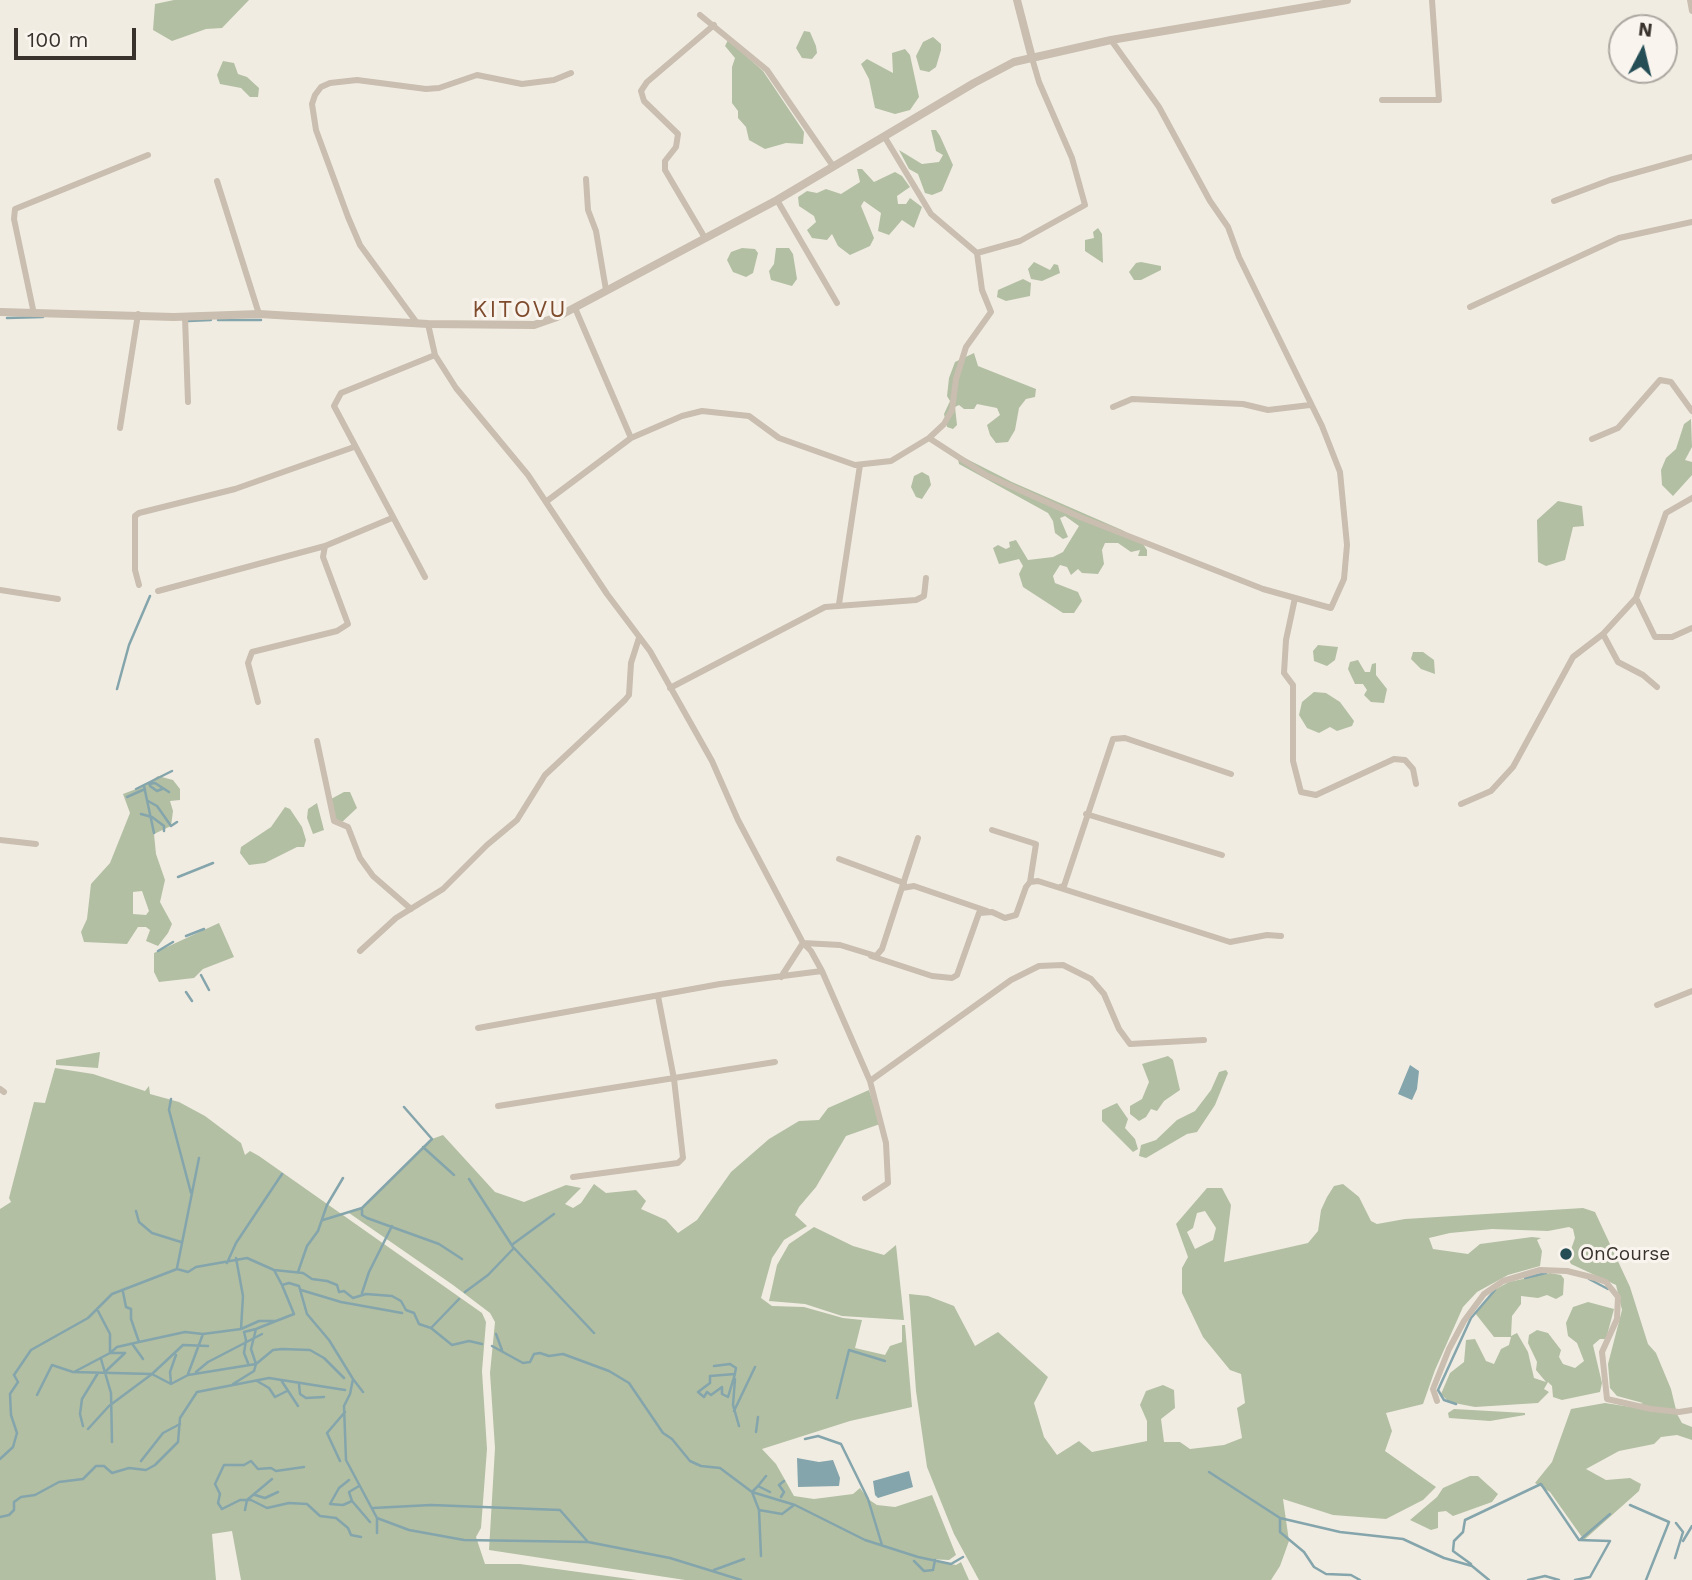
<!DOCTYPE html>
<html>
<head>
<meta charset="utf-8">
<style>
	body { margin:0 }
	#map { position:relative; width:1692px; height:1580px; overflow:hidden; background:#f1ece2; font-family:"Work Sans",sans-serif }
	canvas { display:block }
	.north { position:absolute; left:1608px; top:14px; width:70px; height:70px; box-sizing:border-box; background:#f9f5ee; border:2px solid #aca7a0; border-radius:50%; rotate:7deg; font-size:19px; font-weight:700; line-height:28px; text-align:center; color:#38312c }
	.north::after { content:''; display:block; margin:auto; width:24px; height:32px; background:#254d56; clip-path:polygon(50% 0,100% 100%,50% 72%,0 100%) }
	.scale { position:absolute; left:14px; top:28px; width:122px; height:32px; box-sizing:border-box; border:4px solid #38312c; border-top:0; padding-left:9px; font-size:21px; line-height:24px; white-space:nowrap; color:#38312c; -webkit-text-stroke:5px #f9f5ee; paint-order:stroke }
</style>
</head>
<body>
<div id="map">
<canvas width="1692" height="1580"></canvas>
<div class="north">N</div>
<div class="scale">100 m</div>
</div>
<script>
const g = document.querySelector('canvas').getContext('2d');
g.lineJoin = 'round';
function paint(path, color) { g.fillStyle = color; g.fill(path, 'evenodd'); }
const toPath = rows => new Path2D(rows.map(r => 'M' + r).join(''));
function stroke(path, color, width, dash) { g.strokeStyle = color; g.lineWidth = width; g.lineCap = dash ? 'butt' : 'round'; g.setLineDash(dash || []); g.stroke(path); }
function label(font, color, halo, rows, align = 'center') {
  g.font = font + ' "Work Sans",sans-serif'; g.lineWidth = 6; g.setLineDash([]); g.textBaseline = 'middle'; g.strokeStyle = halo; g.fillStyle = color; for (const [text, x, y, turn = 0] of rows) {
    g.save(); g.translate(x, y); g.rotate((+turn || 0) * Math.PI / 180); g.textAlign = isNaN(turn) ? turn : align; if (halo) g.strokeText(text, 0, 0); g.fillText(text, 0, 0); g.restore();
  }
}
paint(toPath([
	[174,0,249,0,222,28,206,29,172,41,153,30,155,4],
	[804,31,810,32,816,46,817,53,812,59,802,58,796,48],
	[933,37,941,44,941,50,936,67,929,72,920,70,916,56,923,42],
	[728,40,763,71,804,132,803,144,786,143,765,149,749,140,746,127,738,118,738,111,732,103,732,67,735,58,725,46],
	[905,49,910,55,919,97,910,110,895,114,875,108,869,79,861,64,867,59,893,73,892,53],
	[223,61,234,63,238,74,247,77,259,88,258,97,250,97,241,88,220,84,217,75],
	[931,130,936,130,940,136,953,165,942,191,932,195,925,193,918,174,909,169,899,150,922,164,939,162,943,155,936,151],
	[857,169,862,169,874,182,895,172,902,176,910,187,897,196,898,204,906,204,910,198,922,207,914,228,902,220,889,235,878,231,881,213,864,201,861,206,874,238,870,246,850,255,838,246,832,234,827,240,812,238,807,230,816,222,814,216,799,206,798,197,807,191,817,193,826,189,841,194,860,182],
	[1098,228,1102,234,1103,263,1085,251,1085,240,1094,238,1093,232],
	[742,248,755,249,758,253,753,273,746,277,733,272,727,260,731,252],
	[776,248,789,248,793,254,797,279,792,286,771,280,769,271,774,264],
	[1034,262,1050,270,1054,264,1058,265,1060,273,1042,281,1031,279,1028,269],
	[1141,262,1161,266,1161,270,1141,280,1134,280,1129,272,1136,263],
	[1023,279,1031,283,1030,296,1006,301,997,297,998,290],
	[974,353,978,366,1036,389,1035,397,1026,399,1019,408,1015,430,1008,442,996,443,990,435,987,425,1000,415,997,408,977,404,974,409,964,409,959,405,955,407,957,425,953,429,947,427,944,414,950,401,947,396,949,378,955,362],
	[1691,419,1692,447,1685,460,1692,462,1692,475,1673,496,1662,485,1661,470,1666,458,1676,449,1684,424],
	[957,454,1012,482,1122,530,1141,541,1147,550,1147,556,1138,556,1140,550,1131,552,1118,543,1105,543,1102,550,1104,564,1098,574,1082,573,1078,569,1071,575,1067,567,1060,565,1053,576,1055,583,1078,592,1082,601,1074,613,1063,613,1023,587,1019,574,1023,566,1019,559,999,564,993,548,998,545,1006,549,1010,547,1009,542,1016,540,1028,560,1053,557,1063,552,1079,526,1065,516,1060,518,1068,537,1063,539,1055,533,1053,521,1048,513,959,464],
	[922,472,929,476,931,485,922,499,916,497,911,487,914,476],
	[1558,501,1582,506,1584,526,1573,527,1565,560,1546,566,1538,562,1537,520],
	[1318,645,1338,647,1335,660,1327,666,1314,661,1313,651],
	[1413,652,1423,652,1434,660,1435,674,1421,669,1411,659],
	[1358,660,1365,672,1370,672,1372,664,1376,663,1376,675,1387,689,1384,703,1371,702,1364,695,1367,690,1363,684,1355,684,1348,669,1350,662],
	[1314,692,1326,693,1340,702,1354,721,1352,726,1337,731,1330,727,1319,733,1307,728,1299,715,1302,702],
	[158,776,173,780,180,789,180,800,170,801,173,811,171,826,154,834,156,854,165,880,160,902,172,924,168,933,158,946,146,941,150,930,146,927,138,927,127,944,84,942,81,932,87,919,91,884,110,863,130,813,123,794,144,786],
	[142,891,149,911,146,915,133,914,133,892],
	[344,792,350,792,357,808,340,824,335,821,331,799],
	[317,803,324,830,313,834,307,818,308,809],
	[285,807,290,809,302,827,306,840,304,847,297,847,265,863,249,865,240,853,241,847,271,827],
	[219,923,234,957,203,969,194,978,159,982,154,972,154,953],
	[100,1052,98,1068,56,1065,56,1060],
	[1168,1056,1173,1060,1180,1090,1164,1101,1157,1111,1151,1109,1146,1117,1139,1121,1130,1114,1130,1106,1142,1099,1149,1082,1142,1064],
	[55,1068,93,1074,145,1091,149,1086,150,1094,179,1102,205,1116,241,1143,245,1155,250,1151,259,1156,482,1313,486,1322,482,1371,487,1449,481,1528,476,1537,485,1564,520,1564,637,1580,241,1580,232,1531,212,1534,216,1580,0,1580,0,1209,11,1202,9,1198,34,1102,45,1103],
	[1226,1070,1228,1073,1215,1105,1197,1132,1187,1134,1146,1158,1139,1156,1141,1145,1156,1140,1177,1120,1195,1111,1211,1090,1219,1072],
	[869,1090,880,1124,846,1136,816,1187,799,1207,795,1215,807,1226,784,1240,772,1258,761,1298,772,1306,804,1307,843,1318,862,1320,855,1348,885,1355,890,1346,902,1342,902,1325,905,1325,912,1407,850,1421,762,1449,776,1464,794,1496,814,1499,853,1494,860,1488,868,1499,877,1505,895,1507,932,1495,956,1555,949,1560,926,1559,956,1565,961,1562,969,1580,685,1580,489,1550,495,1448,490,1373,495,1322,490,1313,453,1285,349,1213,362,1208,432,1139,443,1135,495,1192,524,1202,566,1185,581,1188,565,1204,573,1208,581,1203,594,1184,606,1193,636,1190,646,1201,641,1209,666,1220,678,1233,697,1220,731,1172,769,1139,799,1121,819,1120,828,1108],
	[1117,1103,1128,1119,1125,1128,1135,1139,1138,1149,1133,1152,1102,1121,1102,1110],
	[1343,1184,1359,1197,1371,1221,1377,1224,1405,1219,1583,1208,1595,1212,1630,1287,1648,1344,1656,1353,1671,1389,1677,1414,1682,1423,1692,1427,1692,1440,1677,1435,1661,1437,1654,1444,1619,1451,1586,1469,1606,1480,1630,1478,1641,1484,1639,1491,1584,1540,1550,1492,1535,1483,1552,1462,1571,1409,1605,1403,1631,1407,1643,1403,1617,1396,1610,1388,1608,1364,1622,1310,1616,1285,1571,1264,1568,1258,1575,1238,1573,1229,1569,1227,1548,1231,1492,1229,1450,1233,1429,1238,1433,1249,1468,1254,1480,1244,1532,1237,1541,1238,1537,1240,1542,1251,1540,1266,1508,1275,1477,1292,1463,1307,1435,1370,1423,1404,1386,1413,1392,1431,1385,1451,1436,1487,1423,1500,1386,1519,1333,1515,1283,1499,1289,1541,1280,1566,1271,1580,979,1580,954,1534,927,1467,916,1391,909,1294,928,1296,954,1306,975,1346,998,1332,1048,1377,1034,1403,1044,1437,1057,1455,1079,1441,1092,1452,1147,1441,1147,1421,1140,1405,1146,1391,1163,1385,1174,1390,1175,1408,1161,1419,1164,1442,1180,1442,1190,1449,1224,1445,1242,1438,1237,1408,1245,1403,1241,1374,1230,1370,1203,1337,1182,1293,1182,1268,1188,1257,1176,1224,1207,1188,1222,1188,1231,1205,1224,1262,1308,1243,1318,1231,1321,1210,1327,1197,1334,1186],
	[1205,1211,1216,1228,1213,1240,1195,1249,1187,1232,1193,1228,1197,1213],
	[814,1227,853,1246,884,1255,896,1245,904,1320,842,1316,805,1304,769,1301,777,1265,789,1244],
	[1550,1273,1561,1275,1564,1279,1563,1295,1556,1299,1547,1295,1538,1298,1521,1296,1521,1304,1512,1316,1511,1336,1517,1333,1528,1352,1534,1378,1546,1382,1536,1370,1537,1362,1528,1343,1529,1335,1537,1330,1548,1333,1561,1350,1559,1357,1563,1364,1575,1368,1584,1361,1577,1343,1568,1336,1566,1323,1573,1307,1588,1302,1614,1309,1606,1339,1600,1339,1593,1345,1602,1383,1600,1392,1562,1400,1553,1397,1552,1386,1548,1382,1544,1389,1549,1392,1538,1403,1475,1407,1449,1402,1441,1394,1450,1373,1464,1362,1466,1340,1475,1339,1486,1361,1494,1364,1501,1349,1509,1345,1511,1337,1494,1337,1475,1313,1496,1289,1509,1282],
	[1454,1409,1525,1413,1525,1415,1490,1421,1449,1418,1448,1413],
	[1470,1476,1478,1476,1498,1494,1492,1502,1453,1516,1446,1511,1438,1512,1438,1528,1431,1530,1410,1520,1437,1497,1443,1488]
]), '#b2bfa3');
paint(toPath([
	[1410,1065,1419,1071,1417,1089,1412,1100,1398,1094],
	[797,1458,819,1462,833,1460,840,1478,839,1486,798,1487],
	[909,1471,913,1487,878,1498,875,1495,873,1481]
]), '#84a5ac');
stroke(toPath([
	[7,318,43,317],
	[218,320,261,320],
	[188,321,211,320],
	[117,689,129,645,150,596],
	[149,784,155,783,169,792],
	[144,786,154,833],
	[150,786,157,791,162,789],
	[136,789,172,771],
	[127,797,145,789],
	[148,801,157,806,171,826,177,822],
	[141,814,152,817,164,826,164,831],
	[178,877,213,863],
	[186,936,204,929],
	[158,951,173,942],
	[201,975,209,990],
	[186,992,192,1001],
	[171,1099,169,1110,191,1193],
	[423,1147,454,1175],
	[469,1179,513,1247],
	[362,1210,362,1215,367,1218,439,1244,462,1259],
	[136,1211,139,1222,152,1233,181,1242],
	[323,1220,362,1208,432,1139,404,1107],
	[513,1244,554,1214],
	[227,1263,236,1243,282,1174],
	[177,1268,199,1158],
	[274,1270,282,1285,289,1283,299,1286,307,1314,329,1340,353,1379,350,1394,344,1406,346,1460,377,1518,377,1533],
	[298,1272,307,1246,318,1231,327,1205,343,1178],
	[1525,1278,1546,1273],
	[1589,1279,1608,1289],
	[301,1290,341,1302,402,1313],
	[123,1292,126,1307,131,1309,131,1319,139,1342],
	[465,1292,488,1275,514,1248,594,1333],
	[362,1293,369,1272,392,1226],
	[98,1311,110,1334,110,1353],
	[432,1327,459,1299],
	[241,1329,259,1321,276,1321,294,1314,282,1285],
	[496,1334,502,1350],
	[133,1345,143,1359],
	[492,1346,523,1363,530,1362,534,1354,540,1353,549,1356,563,1354,609,1371,629,1383,663,1433,672,1439,690,1461,701,1466,720,1468,752,1492,795,1505,865,1540,918,1557,951,1564,963,1557],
	[110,1353,117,1347,139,1342,185,1332,203,1334],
	[101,1359,111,1393,112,1442],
	[248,1363,244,1353,246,1340,244,1332,256,1329],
	[714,1366,730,1364,736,1368,735,1373],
	[74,1372,110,1353,125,1353],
	[105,1372,125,1353],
	[196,1372,208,1362,262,1334],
	[188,1374,203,1334,241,1329,243,1296,236,1258],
	[735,1374,728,1397,722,1394,722,1387,711,1395,707,1392,704,1397,698,1392,710,1383,710,1376,735,1374],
	[353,1379,363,1392],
	[735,1379,733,1405,739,1426],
	[281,1380,298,1406],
	[257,1381,269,1388,275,1397,287,1391],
	[171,1383,170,1372,176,1355],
	[233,1384,254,1371,256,1364,251,1349,256,1329,276,1321],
	[299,1384,300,1394,306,1398,324,1397],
	[37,1395,52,1365,73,1372,152,1374,171,1384,188,1375,256,1364,273,1350,282,1349,310,1350,324,1358,344,1378],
	[837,1398,849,1350,885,1361],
	[1456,1404,1444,1400,1438,1390,1471,1318,1495,1290],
	[734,1411,755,1367],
	[83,1426,80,1414,82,1399,98,1373],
	[88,1429,109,1406,152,1374,183,1345,208,1346],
	[756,1432,758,1417],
	[805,1439,818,1436,841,1444,868,1499,882,1545],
	[0,1459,13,1447,17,1433,11,1415,10,1394,18,1382,14,1375,31,1350,88,1318,112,1294,177,1269,188,1272,196,1267,247,1258,274,1270,303,1273,312,1279,327,1281,337,1285,339,1292,344,1291,353,1298,366,1294,392,1296,401,1301,406,1310,414,1313,419,1324,431,1328,452,1345,469,1341,482,1344],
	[141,1461,163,1433,180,1424],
	[340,1461,327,1433,345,1412],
	[304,1467,276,1471,271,1468,258,1469,251,1461,244,1465,224,1465,215,1484,220,1494,218,1503,222,1509,240,1500,251,1500,267,1508,289,1503,307,1504,320,1516,336,1518,348,1528,351,1535,361,1537],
	[1209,1472,1280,1518,1340,1532,1403,1539,1444,1558,1472,1566,1489,1580],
	[349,1480,339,1488,330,1504,343,1505,352,1501,349,1492,359,1486],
	[758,1486,766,1476],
	[255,1495,265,1498,278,1492],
	[781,1497,784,1492,779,1485,784,1481],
	[352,1501,370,1522],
	[1630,1505,1669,1522,1646,1580],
	[373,1508,431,1505,560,1510,588,1542],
	[245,1510,247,1500,272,1479],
	[759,1510,782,1514,794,1505],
	[0,1517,9,1515,14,1510,14,1502,21,1497,35,1495,59,1482,83,1479,96,1466,104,1466,112,1473,129,1468,146,1470,155,1465,178,1442,180,1418,197,1392,269,1378,345,1390],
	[377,1518,409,1530,464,1540,588,1542,670,1558,741,1580],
	[1280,1518,1280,1532,1304,1552,1314,1567,1326,1574,1351,1575,1360,1580],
	[1581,1539,1610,1514],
	[1683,1541,1692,1526],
	[761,1556,759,1510,752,1492,758,1486,770,1492],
	[1675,1558,1683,1532,1676,1523],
	[914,1561,924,1571,933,1570,935,1560],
	[1471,1564,1453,1551,1454,1541,1463,1532,1465,1520,1541,1484,1579,1540,1610,1541,1590,1577,1575,1580],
	[714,1570,744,1559],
	[1528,1580,1545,1576,1559,1580]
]), '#84a5ac', 2.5);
stroke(toPath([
	[1690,0,1692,11],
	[700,15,767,70,833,166],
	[1382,100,1439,100,1432,0],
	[586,179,588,210,596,231,606,290],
	[217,181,259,314],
	[777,200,837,303],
	[1554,201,1610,180,1692,157],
	[705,238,665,170,665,161,676,147,678,134,644,101,641,91,647,82,714,25],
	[977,253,1020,241,1085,205,1072,158,1039,82,1032,58],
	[1470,307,1619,238,1692,222],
	[575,308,631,438],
	[34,314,14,219,15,209,148,155],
	[185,317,188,402],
	[417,323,360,245,348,217,316,130,312,104,315,95,321,87,330,83,357,80,426,89,439,88,477,75,522,84,554,80,571,73],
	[428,324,435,355,456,388,528,475,607,594,650,651,712,761,738,820,803,943,811,951,822,971,870,1081,886,1143,888,1183,865,1198],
	[1113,407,1132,399,1243,404,1268,410,1310,405],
	[120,428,138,314],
	[929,438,986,475,1080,517,1263,589,1331,608,1344,579,1347,545,1340,472,1322,426,1239,257,1228,227,1210,201,1159,107,1111,40],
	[1592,439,1618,428,1660,380,1671,382,1692,411],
	[547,501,631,438,682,416,702,411,749,416,779,438,855,465,891,461,929,438,944,424,952,410,956,379,966,347,991,312,982,290,977,253,931,214,884,136],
	[425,577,334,406,341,393,435,355],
	[139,585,135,570,135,516,139,513,235,489,354,447],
	[0,590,58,599],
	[158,591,325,546],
	[1295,598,1286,640,1284,673,1293,685,1293,761,1301,792,1316,795,1394,759,1405,760,1413,769,1416,784],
	[1636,598,1655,637,1672,637,1692,628],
	[839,604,860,465],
	[1603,634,1618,662,1643,675,1657,687],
	[670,688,825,607,916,600,924,596,926,578],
	[258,702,248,663,252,652,337,631,348,624,323,557,325,546,392,518],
	[317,741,334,821,348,827,360,858,373,876,411,909],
	[1461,804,1491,791,1513,767,1573,657,1603,634,1636,598,1666,513,1692,498],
	[1086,814,1222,855],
	[992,830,1036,844,1030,882],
	[0,840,36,844],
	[839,859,904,883],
	[1060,887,1064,886,1113,739,1125,738,1231,774],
	[902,888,914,886,987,911],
	[360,951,396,918,443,889,487,845,517,820,545,775,625,700,629,695,631,663,639,638],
	[871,956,932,976,952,978,957,975,979,913,992,912,1005,918,1016,915,1026,887,1030,882,1038,881,1230,942,1267,935,1281,936],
	[781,977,803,943,840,945,876,956,882,949,918,838],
	[1657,1005,1692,991],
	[478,1028,720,984,822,971],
	[870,1081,1011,980,1039,966,1063,965,1091,979,1104,994,1119,1029,1130,1044,1204,1040],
	[0,1089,4,1092],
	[498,1106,775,1062],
	[573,1177,678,1163,683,1158,674,1079,658,996],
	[1437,1401,1433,1389,1449,1349,1464,1321,1484,1294,1503,1281,1540,1270,1567,1271,1595,1278,1606,1282,1618,1297,1617,1319,1602,1352,1607,1399,1651,1409,1679,1412,1692,1410]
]), '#c9beaf', 6);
stroke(toPath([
	[1017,0,1032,58],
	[0,312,174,317,259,314,428,324,534,325,557,317,777,200,974,83,1014,62,1111,40,1347,0]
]), '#c9beaf', 8);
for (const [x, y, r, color] of [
	[1566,1254,7,"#254d56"]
]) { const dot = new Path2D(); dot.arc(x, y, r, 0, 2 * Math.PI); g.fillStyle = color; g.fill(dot); stroke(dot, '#f9f5ee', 2.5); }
label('19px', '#38312c', '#f9f5ee', [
	["OnCourse",1580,1254]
], 'left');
g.letterSpacing = '2px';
label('23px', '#7f4b2d', '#f9f5ee', [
	["KITOVU",520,310]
]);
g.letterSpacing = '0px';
</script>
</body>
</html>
